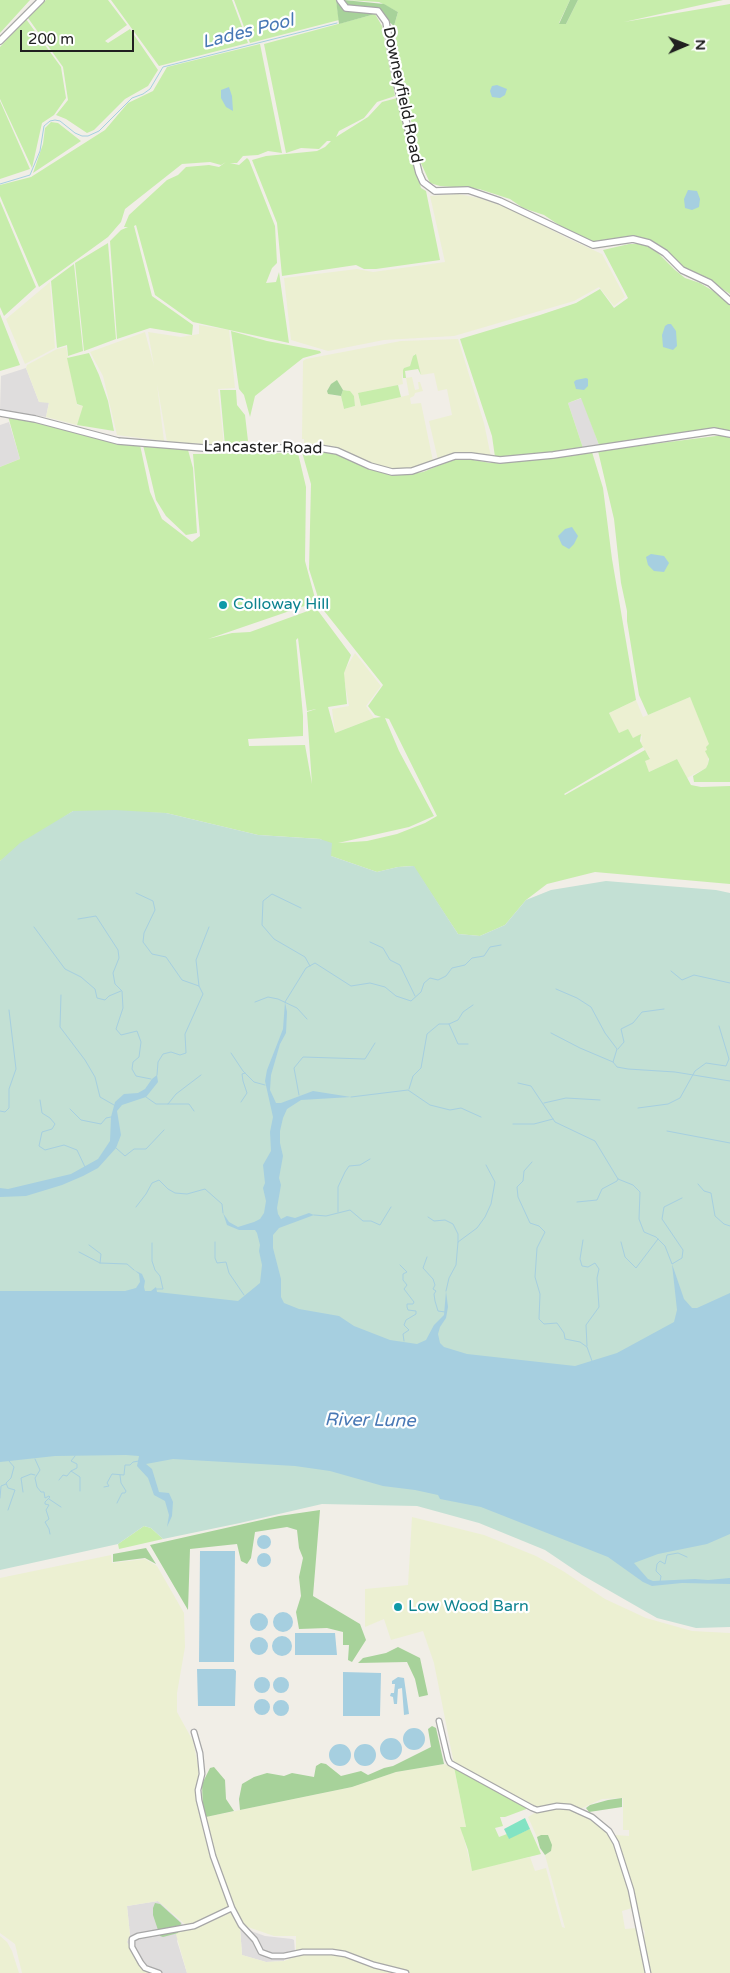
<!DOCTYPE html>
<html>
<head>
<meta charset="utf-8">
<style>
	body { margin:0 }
	#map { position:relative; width:730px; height:1973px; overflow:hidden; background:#f1eee7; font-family:"Varela Round",sans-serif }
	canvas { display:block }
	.north { position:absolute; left:660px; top:20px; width:50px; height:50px; -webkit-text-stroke:4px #fff; paint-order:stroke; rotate:89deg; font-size:14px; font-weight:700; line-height:20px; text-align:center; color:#202020 }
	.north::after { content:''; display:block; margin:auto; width:18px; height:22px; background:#202020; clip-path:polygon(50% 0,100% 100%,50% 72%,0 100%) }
	.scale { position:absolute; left:20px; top:30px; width:114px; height:22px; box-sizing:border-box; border:2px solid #202020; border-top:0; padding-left:6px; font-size:15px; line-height:18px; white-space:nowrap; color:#202020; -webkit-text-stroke:4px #fff; paint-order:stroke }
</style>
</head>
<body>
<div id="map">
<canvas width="730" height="1973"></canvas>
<div class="north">N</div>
<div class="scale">200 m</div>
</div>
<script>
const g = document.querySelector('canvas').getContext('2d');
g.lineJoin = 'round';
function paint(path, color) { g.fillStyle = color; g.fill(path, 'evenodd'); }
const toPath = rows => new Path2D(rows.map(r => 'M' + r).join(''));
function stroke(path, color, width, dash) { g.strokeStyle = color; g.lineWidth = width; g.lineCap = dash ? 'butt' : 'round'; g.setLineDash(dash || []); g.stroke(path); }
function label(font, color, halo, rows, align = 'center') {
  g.font = font + ' "Varela Round",sans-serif'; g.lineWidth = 4.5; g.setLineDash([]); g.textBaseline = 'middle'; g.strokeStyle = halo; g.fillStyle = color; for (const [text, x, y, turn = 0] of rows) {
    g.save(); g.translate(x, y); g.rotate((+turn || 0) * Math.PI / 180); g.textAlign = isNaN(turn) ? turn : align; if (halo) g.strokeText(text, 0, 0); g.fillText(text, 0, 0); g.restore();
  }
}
paint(toPath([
	[26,368,39,402,49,402,46,417,0,410,1,376],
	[582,398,599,445,583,448,568,403],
	[9,422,20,459,0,467,0,425],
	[158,1901,182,1923,183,1930,177,1941,187,1973,131,1973,127,1942,130,1935,127,1906],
	[240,1927,265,1936,292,1939,294,1940,295,1952,285,1954,284,1961,266,1962,242,1955]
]), '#dfdddd');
paint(toPath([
	[458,194,479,198,511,209,567,238,602,254,625,297,614,306,599,287,574,301,454,336,384,340,328,351,291,340,284,278,357,269,373,272,445,262,430,196],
	[50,282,55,348,25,364,6,319],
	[199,325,229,330,235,388,218,389,224,445,167,442,157,384,164,441,117,435,103,376,90,352,145,332,154,366,148,332,181,337,199,334],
	[458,339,484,423,491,457,461,453,438,460,429,421,452,415,447,389,438,391,434,373,421,375,415,354,413,356,410,366,404,368,402,377,403,384,358,394,361,406,409,395,406,378,412,377,415,390,419,389,418,382,420,382,423,391,415,393,414,396,410,398,411,404,421,403,433,461,411,468,394,469,379,467,333,446,304,444,304,439,302,439,303,361,306,359,401,341],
	[337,381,343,390,347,390,354,396,355,406,344,409,341,396,332,395,327,391,331,384],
	[66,347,77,405,84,406,77,425,46,417,49,403,39,402,26,368,27,365,57,349],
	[355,653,381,686,366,706,374,718,335,733,332,709,349,706,343,673],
	[690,697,710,744,708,750,708,764,706,768,687,778,677,759,649,772,644,761,650,758,641,744,642,736,633,738,619,733,609,713,636,700,643,717],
	[412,1517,484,1535,536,1556,563,1571,605,1599,646,1618,692,1631,730,1633,730,1973,650,1973,643,1941,645,1932,640,1924,615,1835,629,1836,629,1830,623,1830,623,1798,602,1799,580,1809,563,1804,540,1808,454,1764,434,1663,423,1631,391,1640,384,1619,365,1627,365,1589,408,1585],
	[111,1555,112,1563,145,1559,157,1566,184,1613,185,1647,177,1693,177,1712,193,1741,199,1770,196,1792,198,1810,216,1872,229,1908,195,1924,186,1925,158,1901,127,1906,130,1935,127,1942,145,1969,156,1973,22,1973,15,1944,0,1933,0,1578],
	[444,1764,454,1767,466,1827,461,1827,472,1870,530,1857,535,1871,546,1868,562,1927,565,1928,545,1855,551,1851,541,1835,537,1837,528,1817,538,1811,565,1807,588,1817,604,1829,611,1838,616,1850,631,1900,632,1908,622,1911,625,1929,637,1928,646,1973,410,1973,337,1950,307,1949,296,1951,296,1936,274,1936,245,1926,240,1920,217,1861,206,1817,352,1787,396,1772],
	[232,1912,240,1927,242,1955,266,1962,284,1961,306,1953,336,1954,352,1958,373,1967,399,1973,187,1973,175,1931,204,1925],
	[0,1936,7,1942,12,1951,19,1973,0,1973]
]), '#ecf0d2');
paint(toPath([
	[0,0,30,0,0,33],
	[46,0,108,0,127,25,105,41,108,43,130,29,158,70,148,86,125,99,94,130,87,133,66,119,56,115,68,100,63,67,28,18],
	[111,0,232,0,248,43,159,66],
	[234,0,336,0,339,20,250,43],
	[347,0,570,0,559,23,566,24,578,0,723,0,624,22,730,4,730,294,701,275,682,267,664,248,648,239,634,236,610,241,592,241,565,229,544,215,523,208,510,199,479,189,440,186,430,183,420,161,398,62,394,26,398,12,379,2],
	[375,14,382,26,395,96,377,102,364,118,339,131,336,137,368,117,382,102,397,98,421,188,426,191,440,260,376,269,364,269,356,265,282,276,277,223,252,160,266,156,317,151,325,147,331,141,327,141,319,149,301,148,286,153,264,44],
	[26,19,61,67,66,98,54,115,42,123,32,168,0,99,0,47],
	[260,44,282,153,268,151,258,155,243,156,237,163,230,163,239,165,247,158,249,160,275,226,277,263,272,268,266,283,276,282,279,272,289,343,193,322,155,295,136,225,134,226,152,296,193,325,192,335,150,328,117,339,110,241,121,230,128,227,124,227,129,215,167,180,178,175,186,167,209,165,219,167,226,162,221,165,210,162,182,164,125,209,121,222,108,237,39,287,0,196,0,185,31,177,105,130,128,103,153,91,167,67],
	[0,101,30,169,0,179],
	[51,122,58,123,81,141,33,173,43,144,45,128],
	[0,201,36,287,4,316,0,307],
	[108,243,116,339,84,351,75,263],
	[629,244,644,244,658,253,675,270,685,278,700,283,718,294,730,305,730,432,723,429,697,431,599,445,581,398,568,403,583,448,535,454,495,457,492,436,460,339,540,315,576,303,600,289,614,308,628,298,603,250],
	[74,264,83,351,68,356,67,345,57,348,51,281],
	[0,314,20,365,0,371],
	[231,331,267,341,320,351,321,353,303,358,255,396,250,417,244,395,239,389],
	[89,353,99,375,108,401,114,431,77,425,83,406,77,404,67,358],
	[416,354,421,375,418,369,405,371,406,378,403,378,403,384,403,370,404,368,410,366,413,356],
	[398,385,401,397,361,406,358,393],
	[220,390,236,390,237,405,245,415,248,441,240,441,241,446,225,446],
	[343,390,350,391,354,396,355,406,344,409,341,396],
	[8,416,140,445,150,492,162,519,192,542,200,536,193,454,298,453,306,487,305,561,316,602,208,639,232,633,250,632,316,608,351,655,344,673,347,704,328,707,335,733,374,718,381,717,375,715,368,706,383,685,321,607,309,569,311,484,302,452,337,453,367,469,403,475,423,472,450,461,463,458,490,463,592,452,603,488,612,559,636,700,609,713,619,733,628,729,633,738,641,734,640,741,643,747,564,794,565,795,645,750,650,759,645,761,649,772,677,759,691,785,701,787,730,786,730,884,595,872,547,884,526,900,505,925,480,936,458,934,413,866,398,867,377,872,331,856,321,839,258,835,166,813,73,811,0,861,0,467,20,459],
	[298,638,307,711,316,709,307,712,312,784,305,745,249,746,248,739,303,736,303,716,296,640],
	[385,718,389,719,437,816,425,823,397,834,367,841,338,843,409,827,434,816,399,751],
	[724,435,730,437,730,782,694,782,693,776,706,768,708,764,709,759,705,751,707,750,706,747,709,744,690,697,648,715,639,695,627,621,627,611,621,583,614,519,598,451],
	[143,445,188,450,193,468,197,533,186,535,166,516,156,500],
	[144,1526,151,1528,163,1539,119,1549,118,1544],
	[454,1767,529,1808,505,1817,500,1817,503,1826,495,1828,499,1837,507,1834,509,1838,530,1829,541,1854,472,1871,468,1850,460,1827,466,1827]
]), '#c7edab');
paint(toPath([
	[336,0,344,10,370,11,375,14,339,24],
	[344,0,384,4,398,12,394,26,388,21,385,15,374,8,349,6],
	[570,0,578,0,566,24,559,24],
	[337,380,343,390,341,396,328,394,327,391,331,384],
	[320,1510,313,1596,360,1624,366,1640,352,1662,348,1660,349,1645,343,1645,343,1632,327,1628,299,1629,296,1612,301,1596,299,1577,303,1558,299,1548,297,1530,287,1527,255,1532,251,1558,247,1564,241,1561,237,1544,190,1549,188,1610,150,1545,279,1516],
	[146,1548,156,1564,145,1558,113,1562,113,1554],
	[398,1647,420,1658,428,1695,419,1697,415,1679,407,1662,358,1663,363,1658,386,1653],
	[432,1726,436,1728,444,1764,396,1772,352,1787,240,1810,239,1799,242,1784,254,1777,267,1773,284,1776,292,1773,314,1777,316,1766,321,1763,326,1764,341,1776,361,1771,368,1775,384,1768,393,1766,431,1747,428,1729],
	[214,1767,225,1780,226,1799,234,1811,206,1817,203,1812,202,1784,210,1768],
	[622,1798,622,1807,589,1812,586,1808,590,1805,608,1800],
	[541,1835,548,1835,552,1845,551,1851,545,1855,540,1848,537,1837],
	[155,1903,160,1904,181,1923,178,1933,163,1937,160,1936,153,1915,153,1908]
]), '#a7d29a');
paint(toPath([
	[115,810,166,813,258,835,320,839,332,843,331,856,377,872,398,867,414,866,458,934,480,936,505,925,526,900,551,890,606,881,716,890,730,893,730,1341,655,1380,0,1383,0,861,20,843,73,811],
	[730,1379,730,1627,696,1628,657,1618,582,1575,545,1550,479,1523,417,1506,322,1504,240,1523,163,1539,151,1528,144,1526,118,1544,0,1570,0,1413]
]), '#c3e0d4');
paint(toPath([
	[525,1818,530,1829,509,1839,504,1829]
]), '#82e3c3');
paint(toPath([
	[497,85,507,89,505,95,500,98,492,97,490,91,492,86],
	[229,87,232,96,233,111,226,107,221,98,221,90],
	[688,190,697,191,700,199,699,207,692,210,685,208,684,199],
	[668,324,671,324,676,331,677,346,673,350,663,347,662,335,665,326],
	[586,378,588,379,588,386,584,390,576,389,574,382,576,380],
	[572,527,578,536,574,544,569,549,562,545,558,536,565,529],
	[651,554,664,556,669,563,664,572,654,571,648,565,646,557],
	[285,1002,287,1012,286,1033,280,1044,271,1075,270,1090,276,1103,281,1103,313,1091,351,1097,301,1100,287,1109,283,1118,280,1131,280,1143,283,1156,279,1178,281,1185,277,1208,278,1214,281,1219,287,1216,295,1218,309,1213,314,1215,279,1228,273,1235,273,1248,281,1279,281,1297,284,1303,299,1309,339,1316,354,1326,390,1340,417,1344,426,1340,434,1325,444,1315,446,1291,448,1307,446,1318,440,1327,438,1334,440,1343,444,1347,467,1354,575,1366,617,1353,674,1322,677,1310,672,1264,684,1299,692,1308,697,1308,730,1293,730,1534,707,1544,658,1554,634,1563,648,1579,653,1581,695,1579,708,1580,730,1578,730,1584,682,1583,652,1586,643,1582,608,1557,481,1507,440,1499,438,1495,415,1490,383,1486,330,1471,295,1466,173,1459,146,1464,152,1469,159,1492,169,1493,173,1502,172,1516,167,1527,169,1515,165,1501,154,1495,148,1478,137,1466,139,1456,126,1455,55,1456,0,1462,0,1291,125,1291,136,1288,140,1282,139,1274,134,1270,142,1274,145,1281,144,1287,145,1291,151,1291,156,1287,157,1292,238,1301,260,1283,262,1265,259,1251,260,1245,257,1233,255,1230,239,1230,227,1225,223,1213,229,1222,238,1227,254,1222,260,1219,264,1213,266,1201,263,1188,265,1183,263,1165,271,1151,270,1132,273,1117,265,1081,267,1070,283,1029],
	[157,1075,158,1082,146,1097,122,1105,117,1111,121,1135,116,1148,98,1168,83,1176,62,1185,26,1196,0,1197,0,1188,8,1189,71,1174,98,1159,110,1141,111,1117,115,1102,124,1094,138,1093,145,1089,152,1079],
	'257 1542a7 7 0 1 1 14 0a7 7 0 1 1-14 0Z',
	[200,1551,235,1551,234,1662,199,1662],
	'257 1560a7 7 0 1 1 14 0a7 7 0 1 1-14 0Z',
	'273 1622a10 10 0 1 1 20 0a10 10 0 1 1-20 0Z',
	'250 1622a9 9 0 1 1 18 0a9 9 0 1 1-18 0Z',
	[295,1633,335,1633,337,1655,295,1655],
	'272 1646a10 10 0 1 1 20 0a10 10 0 1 1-20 0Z',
	'250 1646a9 9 0 1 1 18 0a9 9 0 1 1-18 0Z',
	[197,1669,234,1669,236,1671,235,1706,198,1706],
	[343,1672,381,1673,380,1716,343,1716],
	'254 1685a8 8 0 1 1 16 0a8 8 0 1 1-16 0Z',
	'273 1685a8 8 0 1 1 16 0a8 8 0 1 1-16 0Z',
	[398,1677,404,1678,409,1714,404,1715,402,1688,398,1689,397,1704,394,1704,393,1697,390,1696,391,1693,394,1693,395,1684,392,1684,392,1681],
	'254 1707a8 8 0 1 1 16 0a8 8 0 1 1-16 0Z',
	'273 1708a8 8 0 1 1 16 0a8 8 0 1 1-16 0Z',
	'403 1739a11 11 0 1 1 22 0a11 11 0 1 1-22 0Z',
	'380 1749a11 11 0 1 1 22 0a11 11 0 1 1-22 0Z',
	'329 1755a11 11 0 1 1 22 0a11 11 0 1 1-22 0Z',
	'354 1755a11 11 0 1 1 22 0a11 11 0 1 1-22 0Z'
]), '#a6cfe0');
stroke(toPath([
	[0,184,30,175,40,151,44,126,50,121,55,120,60,121,75,133,82,136,88,136,99,131,132,98,143,94,150,89,163,67,337,23],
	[136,893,153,901,155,910,144,933,143,942,152,954,166,957,182,980,199,986,203,994,185,1034,186,1053,180,1055,171,1052,163,1054,158,1062,157,1075],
	[301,908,272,894,263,901,262,925,274,939,305,957,310,966],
	[78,919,96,916,118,950,119,958,113,973,115,984,122,991,123,1008,116,1029,121,1035,137,1031,141,1042,139,1057,133,1062,132,1069,136,1076,151,1079],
	[34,927,65,969,81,977,95,989,97,998,105,1000,109,996,121,991],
	[370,942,383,948,390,960,400,965,415,996],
	[671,971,682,980,694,975,730,983],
	[199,986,196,960,209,927],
	[556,989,577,998,591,1007,605,1033,617,1049,613,1062,617,1067,628,1069,675,1072,730,1081],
	[61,995,60,1027,85,1060,95,1077,100,1097,114,1105],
	[255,1002,268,997,278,999,297,1008,307,1019],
	[285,1002,306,968,315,963,351,986,370,983,385,987,396,996,411,1001,421,992,424,983,430,978,438,980,446,976,452,968,465,965,472,958,484,956,490,947,501,945],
	[449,1024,458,1044,468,1044],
	[551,1033,580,1048,613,1062],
	[618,1049,624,1042,621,1029,633,1023,642,1012,664,1009],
	[231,1053,243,1071,254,1082,265,1085],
	[518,1083,531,1086,555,1122,595,1141,618,1179,633,1185,640,1192,639,1219,644,1232,656,1237,665,1246,672,1264,682,1258,683,1250,662,1219,664,1207,682,1198],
	[409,1089,413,1076,421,1068,427,1034,439,1024,449,1024,458,1020,463,1012,473,1005],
	[299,1095,294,1068,303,1057,365,1059,375,1043],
	[146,1097,156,1104,168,1104,176,1094,201,1075],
	[351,1097,408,1090,430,1105,450,1110,461,1108,481,1117],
	[40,1100,42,1113,50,1118,55,1124,52,1129,42,1132,39,1146,45,1150,64,1145,77,1150,85,1167],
	[241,1102,247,1093,243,1081,242,1074,245,1073],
	[544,1103,566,1098,600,1100],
	[168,1104,189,1104,194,1111],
	[638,1108,668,1104,680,1098,695,1071,706,1063,726,1066,729,1059,719,1026],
	[70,1109,81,1120,101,1124,106,1118,111,1117],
	[0,1111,5,1112,9,1108,9,1089,16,1069,9,1010],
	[513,1124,534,1124,553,1119],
	[667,1131,730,1143],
	[116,1148,125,1156,134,1149,146,1149,164,1130],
	[532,1162,524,1171,523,1181,517,1187,518,1197,530,1223,539,1226,545,1232,537,1248,535,1277,540,1294,539,1319,544,1324,557,1323,564,1333,565,1339,580,1342,587,1347,592,1361],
	[698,1184,704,1191,711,1193,715,1216,724,1224,730,1226],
	[577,1202,597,1200,602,1189,617,1181,618,1179],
	[136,1207,146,1194,152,1183,159,1180,168,1189,175,1193,187,1194,205,1189,222,1204,223,1213],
	[338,1212,338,1187,345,1172,349,1166,360,1165,370,1159],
	[314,1215,326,1216,350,1210,363,1221,371,1221,380,1225,391,1207],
	[428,1217,434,1221,445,1220,453,1224,458,1234,458,1242],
	[583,1240,580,1259,582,1266,588,1267,595,1263,599,1269,597,1278,599,1307,586,1325,587,1346],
	[215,1242,215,1258,217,1263,226,1262,229,1273,244,1295],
	[621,1242,625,1257,636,1268,658,1239],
	[152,1243,152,1261,155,1270,160,1276,163,1289,156,1289],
	[89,1245,101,1254,100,1263],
	[79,1252,100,1263,127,1264,134,1270],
	[427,1257,423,1268,433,1279,435,1285,433,1289,436,1291,434,1294,435,1301,438,1311,445,1312],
	[400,1265,407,1272,403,1274,403,1280,407,1285,404,1289,414,1302,413,1304,407,1304,407,1307,408,1310,416,1311,416,1314,406,1320,404,1325,409,1330,403,1334,404,1341],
	[446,1291,449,1278,456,1265,458,1242,477,1228,485,1217,491,1204,495,1182,486,1165],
	[75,1456,71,1461,77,1464,77,1468,71,1471,80,1477,80,1491],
	[35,1459,40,1470,35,1478,37,1487,41,1492,44,1492,45,1498,49,1496,50,1497,45,1502,45,1504,49,1505,46,1510,49,1519,45,1522,49,1529,50,1534],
	[59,1480,63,1475,67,1476,71,1471],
	[104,1487,109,1486,107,1483,112,1474,124,1475,125,1465,130,1465,133,1462,139,1461],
	[23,1492,21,1478,31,1474,35,1475],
	[0,1498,1,1486,6,1484],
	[49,1499,61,1507],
	[117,1503,122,1493,125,1493,126,1491,121,1483,120,1475],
	[8,1510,15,1490,8,1488,6,1483,11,1478,14,1467,9,1461],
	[660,1582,661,1576,656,1571,657,1564,660,1561,665,1564,667,1555,678,1553,687,1557]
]), '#a6cfe0', 1);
const minor = toPath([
	[439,1721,448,1759,450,1763,532,1808,537,1810,557,1806,570,1807,592,1817,609,1831,616,1843,631,1890,648,1973],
	[194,1732,200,1753,202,1774,198,1790,199,1800,213,1856,232,1908,241,1925,255,1940,261,1952,272,1956,284,1956,303,1952,332,1952,345,1954,374,1965,406,1973],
	[159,1973,145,1968,141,1963,132,1947,132,1939,138,1936,194,1926,232,1908]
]);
const tertiary = toPath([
	[340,0,346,8,378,11,386,22,397,85,419,173,423,182,435,191,468,190,500,201,593,245,633,239,649,243,665,253,682,270,710,283,730,301],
	[0,41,41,0],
	[0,413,35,419,118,441,204,448,319,448,337,451,370,466,392,472,412,471,455,456,471,456,500,460,553,455,714,431,730,434]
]);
stroke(minor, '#a7a7a7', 7);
stroke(tertiary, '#a7a7a7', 8);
stroke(minor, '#fff', 4.5);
stroke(tertiary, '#fff', 5.5);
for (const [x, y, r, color] of [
	[223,605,5,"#0f9aa8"],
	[398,1607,5,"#0f9aa8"]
]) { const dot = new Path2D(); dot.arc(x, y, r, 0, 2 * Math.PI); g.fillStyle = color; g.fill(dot); stroke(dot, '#fff', 2); }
label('16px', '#202020', '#fff', [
	["Downeyfield Road",402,95,78],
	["Lancaster Road",263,448,1]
]);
label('16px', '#0d838f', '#fff', [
	["Colloway Hill",233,605],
	["Low Wood Barn",408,1607]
], 'left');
label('italic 18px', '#4878b5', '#fff', [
	["Lades Pool",248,32,-14],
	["River Lune",370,1421,1]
]);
</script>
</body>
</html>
